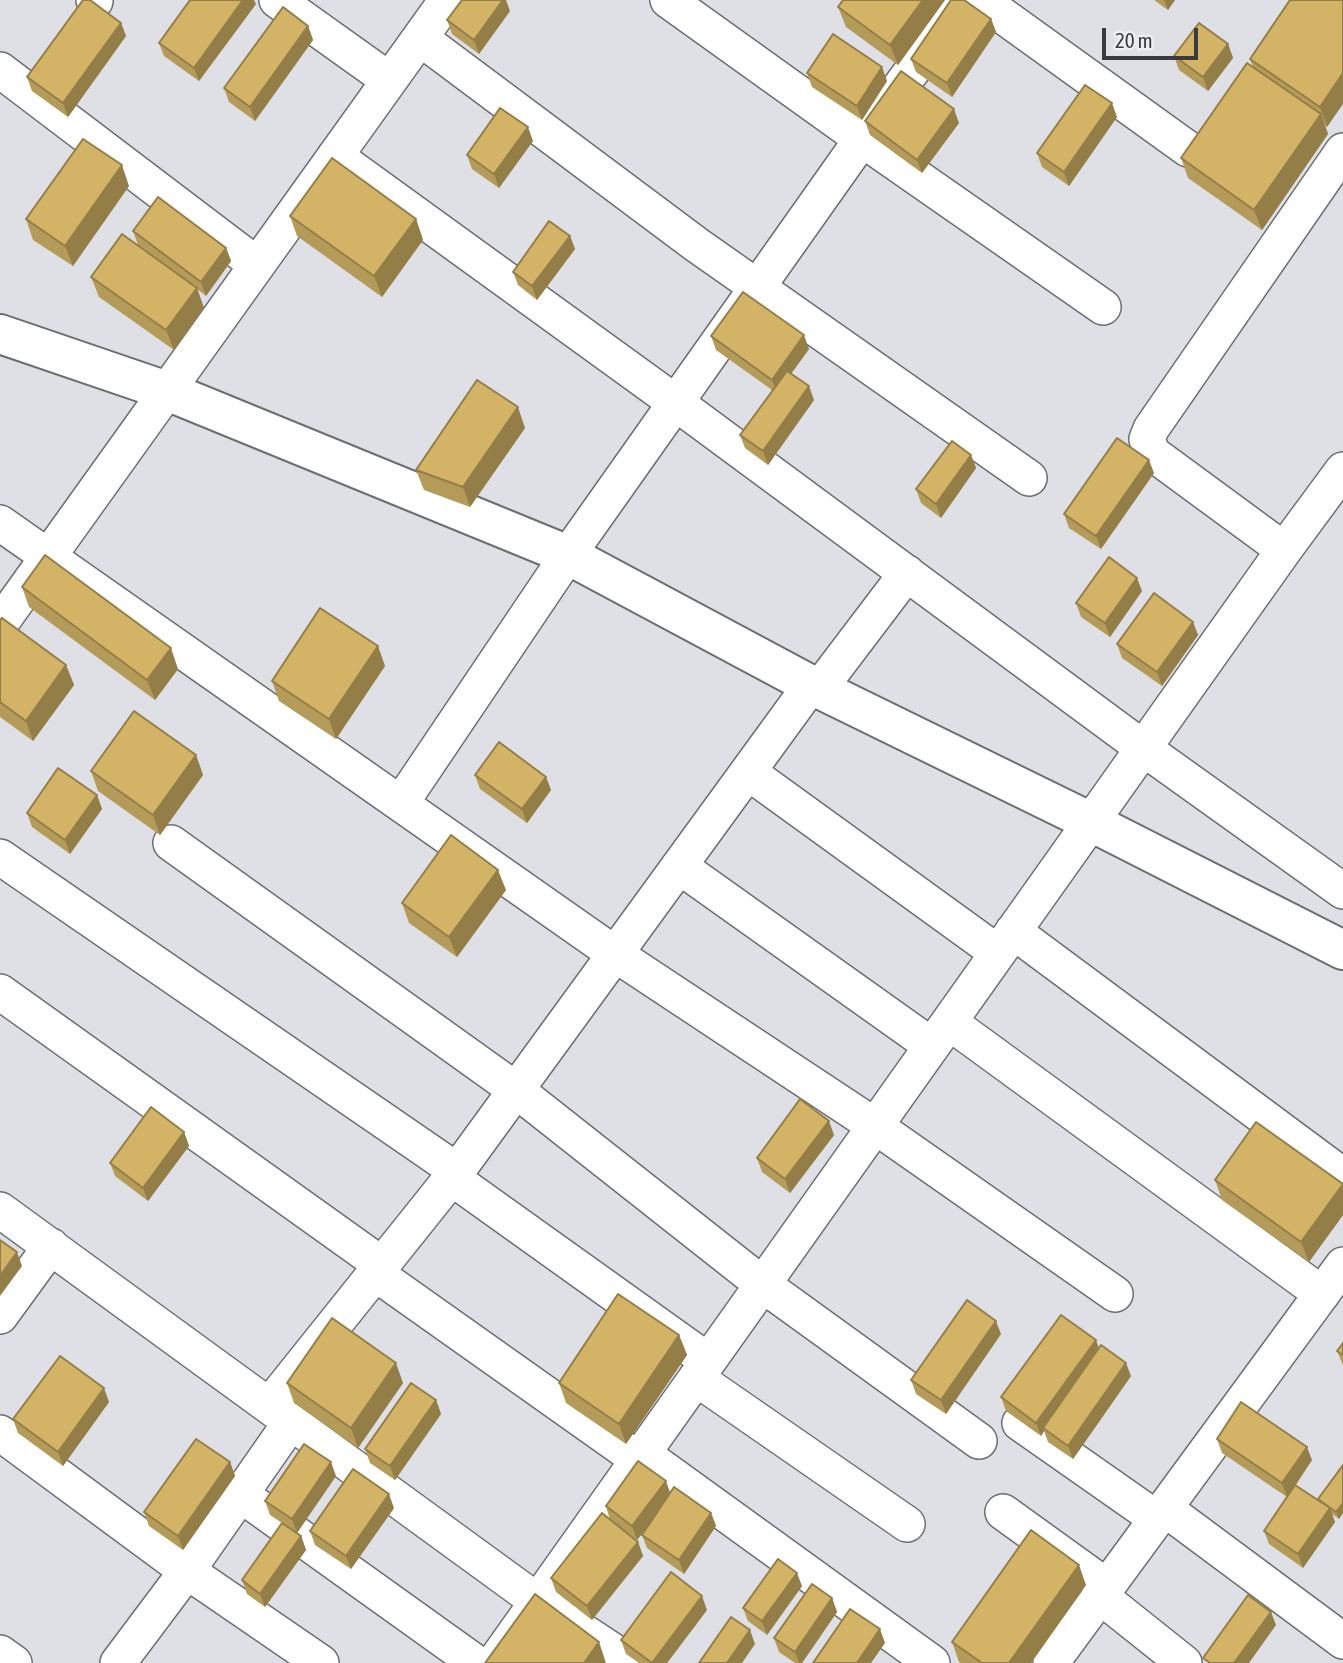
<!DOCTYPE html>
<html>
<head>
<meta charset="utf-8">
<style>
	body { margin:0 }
	#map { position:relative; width:1343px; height:1663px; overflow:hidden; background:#dee0e5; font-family:"Asap Condensed",sans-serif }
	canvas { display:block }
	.scale { position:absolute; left:1102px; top:28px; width:96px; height:32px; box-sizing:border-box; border:4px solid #3a3b3c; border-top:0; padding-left:9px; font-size:21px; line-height:24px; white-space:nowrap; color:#3a3b3c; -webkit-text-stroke:5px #ebeef2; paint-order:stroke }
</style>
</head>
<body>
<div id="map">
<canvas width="1343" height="1663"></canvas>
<div class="scale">20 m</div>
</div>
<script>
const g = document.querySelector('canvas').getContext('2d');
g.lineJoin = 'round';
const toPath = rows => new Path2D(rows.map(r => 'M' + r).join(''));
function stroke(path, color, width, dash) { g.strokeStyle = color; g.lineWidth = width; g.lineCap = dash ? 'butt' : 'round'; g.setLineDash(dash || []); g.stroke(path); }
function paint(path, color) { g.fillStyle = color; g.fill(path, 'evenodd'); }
const minor = toPath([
	[94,0,95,1],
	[277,0,389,80],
	[668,0,862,139,1103,307],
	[981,0,1188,149],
	[420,38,697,245,1029,478],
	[0,70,257,265],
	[335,156,676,403,1143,748,1343,891],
	[0,523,615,954,875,1126,1115,1294],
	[1284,550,1152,453,1147,439,1151,429,1343,151],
	[0,624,447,0],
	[819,689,907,573],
	[748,772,998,953],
	[401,803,568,555,862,139,964,0],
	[171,843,516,1090,762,1284,979,1441],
	[0,857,457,1171],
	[679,866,932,1046],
	[1013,931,1343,1176],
	[0,992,382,1265],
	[949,1022,1322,1294],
	[452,1178,708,1361],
	[0,1210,537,1601,631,1663],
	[375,1273,639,1460],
	[0,1316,51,1246],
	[696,1378,907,1524],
	[269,1406,457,1171,811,685],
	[1020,1423,1157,1519],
	[0,1433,187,1571,321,1663],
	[643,1454,932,1663],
	[240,1494,476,1663],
	[1164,1508,1343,1641],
	[1003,1512,1107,1587],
	[1100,1596,1184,1663],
	[0,1653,14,1663],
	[118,1663,187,1571,291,1422],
	[494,1663,1284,550,1343,470],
	[1051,1663,1343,1265]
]);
const tertiary = toPath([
	[0,334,167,391,568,555,811,685,1091,822,1343,950]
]);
stroke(minor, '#6b6e71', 38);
stroke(tertiary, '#6b6e71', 42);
stroke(minor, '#fff', 35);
stroke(tertiary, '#fff', 38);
paint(toPath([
	[945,0,898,65,846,27,838,7],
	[1154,0,1175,0,1168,10],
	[1290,0,1327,127,1325,126,1328,134,1262,230,1188,178,1181,158,1253,67,1250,59],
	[256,4,199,81,164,56,159,43],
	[510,11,479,54,452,34,447,20],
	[991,19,996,32,952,97,916,72,911,59],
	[121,23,126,36,68,117,32,91,27,77],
	[308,26,313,40,255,121,229,102,224,88],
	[1228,44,1233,58,1208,91,1179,70,1174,56],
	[807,73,887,81,862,120,812,87],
	[1117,117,1069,186,1042,167,1037,153],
	[865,121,959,123,922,173,870,135],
	[533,141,499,188,472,169,467,155],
	[129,186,73,266,33,240,26,219],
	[290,216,416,219,423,240,382,297,297,236],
	[133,231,226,248,231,261,206,296,197,289,204,308,174,350,99,297,91,277,164,264,138,245],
	[570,236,575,249,537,300,518,285,513,272],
	[711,336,809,349,791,374,814,400,768,465,745,448,740,435,772,390,716,350],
	[525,428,470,507,424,490,416,470],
	[971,455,976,468,941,518,921,503,916,489],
	[1154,473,1101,549,1069,528,1064,514],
	[22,587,178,669,155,700,29,607],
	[1142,591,1110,637,1081,617,1076,603],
	[0,620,66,665,74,685,33,741,0,717],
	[1193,622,1198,635,1162,686,1122,658,1117,644],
	[385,666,336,739,279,701,272,681],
	[196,755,203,775,160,835,98,791,91,771],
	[475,775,546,777,551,790,527,823,480,789],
	[97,795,102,809,70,854,32,827,27,813],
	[506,890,457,957,409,923,402,903],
	[184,1132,189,1146,148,1201,115,1176,110,1163],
	[834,1135,790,1193,762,1172,757,1158],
	[1215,1180,1343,1184,1343,1215,1309,1262,1222,1200],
	[1001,1334,946,1414,916,1394,911,1380],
	[679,1335,687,1355,626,1444,566,1403,559,1383],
	[1343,1343,1343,1365,1337,1351],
	[1099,1349,1131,1376,1073,1459,1048,1442,1044,1431,1041,1436,1006,1411,1001,1397],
	[287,1383,403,1383,358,1448,294,1403],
	[436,1400,441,1414,395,1480,370,1463,365,1449],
	[109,1402,63,1466,18,1433,13,1419],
	[1217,1439,1312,1460,1296,1485,1318,1500,1343,1465,1343,1513,1339,1519,1332,1514,1335,1522,1303,1568,1269,1544,1264,1531,1287,1497,1222,1453],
	[230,1462,235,1476,183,1550,149,1526,144,1512],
	[336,1476,297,1533,270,1515,265,1501],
	[670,1493,711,1513,716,1526,684,1574,647,1548,642,1535,645,1530,637,1540,616,1524,638,1542,643,1556,592,1620,556,1592,551,1578,610,1520,606,1506],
	[394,1508,351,1569,315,1545,310,1531],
	[301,1536,306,1550,265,1607,247,1594,242,1580],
	[1086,1585,1031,1663,961,1663,959,1662,952,1642],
	[802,1586,767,1635,748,1621,743,1608],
	[832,1598,837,1612,802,1663,795,1663,779,1652,774,1638],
	[707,1610,667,1663,639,1663,626,1654,621,1640]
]), '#b59b59');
paint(toPath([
	[243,0,254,0,256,4,199,81,194,68],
	[503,0,506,0,510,11,479,54,474,40],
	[923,0,945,0,898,65,890,45],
	[1164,0,1175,0,1168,10],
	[991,19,996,32,952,97,947,83],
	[121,23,126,36,68,117,63,103],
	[308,26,313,40,255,121,250,107],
	[1228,44,1233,58,1208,91,1203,77],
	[882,67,887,81,862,120,857,106],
	[1343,73,1343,104,1327,127,1320,107],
	[1112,103,1117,117,1069,186,1064,172],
	[954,109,959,123,922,173,917,160],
	[1321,114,1328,134,1262,230,1254,210],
	[528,127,533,141,499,188,494,174],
	[122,165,129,186,73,266,65,246],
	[416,219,423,240,382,297,374,276],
	[570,236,575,249,537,300,532,286],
	[226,248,231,261,206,296,201,282],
	[197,288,204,308,174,350,166,330],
	[804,335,809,349,777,393,772,380],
	[809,386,814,400,768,465,763,451],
	[518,407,525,428,470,507,463,487],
	[971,455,976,468,941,518,936,504],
	[1149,460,1154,473,1101,549,1096,536],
	[1137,578,1142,591,1110,637,1105,623],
	[1193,622,1198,635,1162,686,1157,672],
	[378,646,385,666,336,739,329,719],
	[171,648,178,669,155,700,147,680],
	[66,665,74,685,33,741,26,721],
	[196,755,203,775,160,835,153,815],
	[546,777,551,790,527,823,522,809],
	[97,795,102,809,70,854,65,840],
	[498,870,506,890,457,957,449,937],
	[829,1121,834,1135,790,1193,785,1179],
	[184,1132,189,1146,148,1201,143,1188],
	[1343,1184,1343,1215,1309,1262,1301,1242],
	[17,1252,22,1266,0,1296,0,1276],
	[996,1321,1001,1334,946,1414,941,1400],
	[679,1335,687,1355,626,1444,619,1424],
	[1096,1340,1101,1354,1043,1428,1044,1431,1041,1436,1036,1423],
	[396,1363,403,1383,358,1448,351,1428],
	[1126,1363,1131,1376,1073,1459,1068,1446],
	[104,1388,109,1402,63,1466,58,1452],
	[436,1400,441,1414,395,1480,390,1466],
	[1307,1447,1312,1460,1287,1497,1282,1483],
	[230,1462,235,1476,183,1550,178,1536],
	[331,1462,336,1476,297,1533,292,1519],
	[666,1481,671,1495,637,1540,632,1526],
	[389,1494,394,1508,351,1569,346,1556],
	[1343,1503,1343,1513,1339,1519,1336,1512],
	[1330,1508,1335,1522,1303,1568,1298,1554],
	[711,1513,716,1526,684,1574,679,1560],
	[301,1536,306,1550,265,1607,260,1594],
	[638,1542,643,1556,592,1620,587,1606],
	[1079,1565,1086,1585,1031,1663,1009,1663],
	[797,1573,802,1586,767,1635,762,1621],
	[702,1596,707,1610,667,1663,652,1663],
	[832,1598,837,1612,802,1663,799,1663,795,1652],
	[1271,1612,1276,1625,1249,1663,1234,1663],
	[880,1629,885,1643,871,1663,857,1663],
	[750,1630,755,1644,742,1663,727,1663],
	[599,1642,606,1663,584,1663]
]), '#947e48');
const building = toPath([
	[83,0,90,0,121,23,63,103,27,77,83,0],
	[190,0,243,0,194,68,159,43,190,0],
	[462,0,503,0,474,40,447,20,462,0],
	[843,0,923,0,890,45,838,7,843,0],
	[951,0,964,0,991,19,947,83,911,59,951,0],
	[1290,0,1343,0,1343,73,1320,107,1250,59,1290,0],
	[283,7,308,26,250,107,224,88,283,7],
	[1199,23,1228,44,1203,77,1174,56,1199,23],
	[833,34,882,67,857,106,807,73,833,34],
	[1247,63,1321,114,1254,210,1181,158,1247,63],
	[901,71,954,109,917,160,865,121,901,71],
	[1085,85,1112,103,1064,172,1037,153,1085,85],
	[500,108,528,127,494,174,467,155,500,108],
	[83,139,122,165,65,246,26,219,83,139],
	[332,158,416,219,374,276,290,216,332,158],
	[158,197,226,248,201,282,133,231,158,197],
	[549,221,570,236,532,286,513,272,549,221],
	[122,234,197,288,166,330,91,277,122,234],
	[743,292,804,335,772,380,711,336,743,292],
	[787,371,809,386,763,451,740,435,787,371],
	[477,380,518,407,463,487,416,470,477,380],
	[1117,438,1149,460,1096,536,1064,514,1117,438],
	[952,441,971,455,936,504,916,489,952,441],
	[45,555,171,648,147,680,22,587,45,555],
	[1109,557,1137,578,1105,623,1076,603,1109,557],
	[1154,593,1193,622,1157,672,1117,644,1154,593],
	[320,608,378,646,329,719,272,681,320,608],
	[2,618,66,665,26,721,0,702,0,620,2,618],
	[134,711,196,755,153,815,91,771,134,711],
	[499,742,546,777,522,809,475,775,499,742],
	[58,768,97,795,65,840,27,813,58,768],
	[451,835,498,870,449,937,402,903,451,835],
	[800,1099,829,1121,785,1179,757,1158,800,1099],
	[151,1107,184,1132,143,1188,110,1163,151,1107],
	[1256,1122,1343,1184,1301,1242,1215,1180,1256,1122],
	[0,1240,17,1252,0,1276,0,1240],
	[618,1294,679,1335,619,1424,559,1383,618,1294],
	[967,1300,996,1321,941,1400,911,1380,967,1300],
	[1061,1315,1096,1340,1036,1423,1001,1397,1061,1315],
	[332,1318,396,1363,351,1428,287,1383,332,1318],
	[1343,1343,1343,1355,1337,1351,1343,1343],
	[1101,1345,1126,1363,1068,1446,1043,1428,1101,1345],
	[60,1356,104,1388,58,1452,13,1419,60,1356],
	[411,1383,436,1400,390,1466,365,1449,411,1383],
	[1241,1402,1307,1447,1282,1483,1217,1439,1241,1402],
	[196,1439,230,1462,178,1536,144,1512,196,1439],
	[304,1444,331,1462,292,1519,265,1501,304,1444],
	[638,1461,666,1481,632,1526,606,1506,638,1461],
	[1343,1465,1343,1503,1336,1512,1318,1499,1343,1465],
	[353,1469,389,1494,346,1556,310,1531,353,1469],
	[1295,1485,1330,1508,1298,1554,1264,1531,1295,1485],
	[674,1487,711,1513,679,1560,642,1535,674,1487],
	[602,1513,638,1542,587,1606,551,1578,602,1513],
	[282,1523,301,1536,260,1594,242,1580,282,1523],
	[1031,1530,1079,1565,1009,1663,982,1663,952,1642,1031,1530],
	[778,1559,797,1573,762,1621,743,1608,778,1559],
	[671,1572,702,1596,652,1663,621,1640,671,1572],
	[812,1584,832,1598,795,1652,774,1638,812,1584],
	[535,1594,599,1642,584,1663,485,1663,535,1594],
	[1248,1595,1271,1612,1234,1663,1210,1663,1203,1658,1248,1595],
	[850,1609,880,1629,857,1663,813,1663,850,1609],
	[731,1617,750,1630,727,1663,699,1663,731,1617]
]);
paint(building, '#d3b467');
stroke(building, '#947e48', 2);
</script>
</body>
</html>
